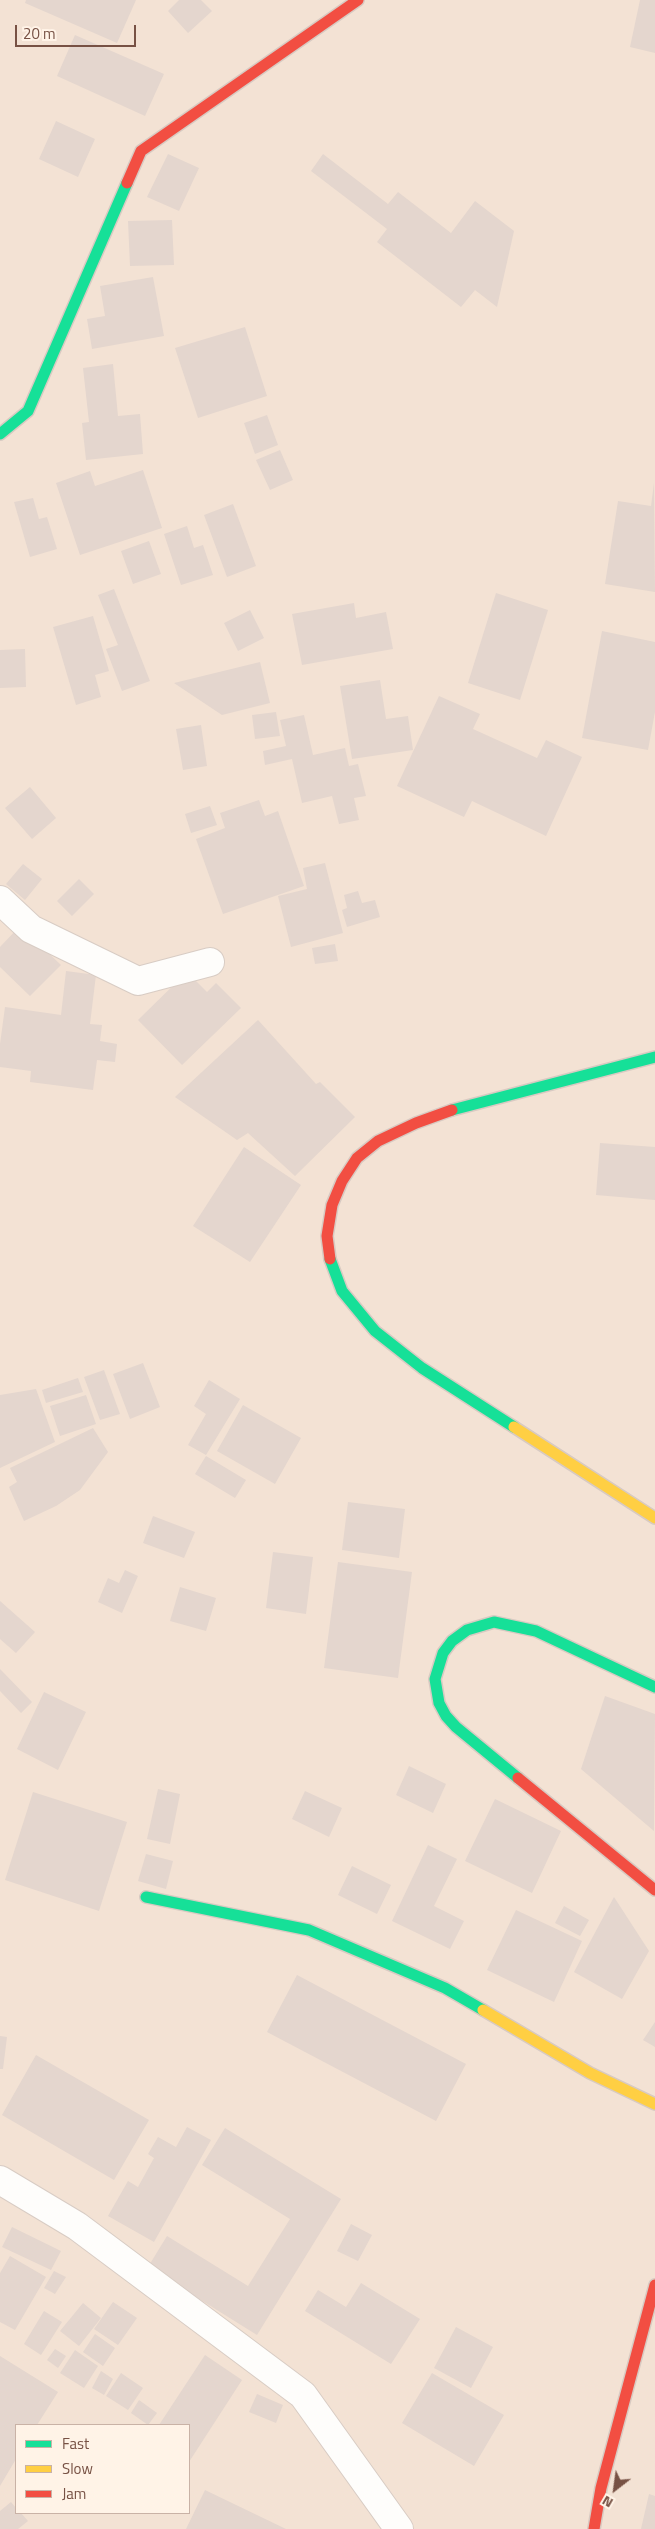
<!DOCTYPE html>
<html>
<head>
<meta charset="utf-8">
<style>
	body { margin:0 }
	#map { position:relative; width:655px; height:2529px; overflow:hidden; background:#f7efe6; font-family:"Titillium Web",sans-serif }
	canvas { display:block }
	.legend { position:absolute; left:15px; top:2424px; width:175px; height:90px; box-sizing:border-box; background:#fff3e7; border:1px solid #c9b2a6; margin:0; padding:6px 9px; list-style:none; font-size:15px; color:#775144 }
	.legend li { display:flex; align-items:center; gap:10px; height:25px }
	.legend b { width:25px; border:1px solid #c9b2a6 }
	.north { position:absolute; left:590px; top:2464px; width:50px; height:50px; -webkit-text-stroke:4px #fff3e7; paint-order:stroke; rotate:210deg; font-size:14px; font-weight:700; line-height:20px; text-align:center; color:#775144 }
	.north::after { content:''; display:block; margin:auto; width:18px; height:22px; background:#775144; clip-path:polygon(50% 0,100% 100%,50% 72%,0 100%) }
	.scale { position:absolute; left:15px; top:25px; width:121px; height:22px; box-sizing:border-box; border:2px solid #775144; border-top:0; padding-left:6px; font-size:15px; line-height:18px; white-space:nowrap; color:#775144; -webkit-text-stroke:4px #fff3e7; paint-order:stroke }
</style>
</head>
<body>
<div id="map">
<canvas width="655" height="2529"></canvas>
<ul class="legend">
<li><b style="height:6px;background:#16e098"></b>Fast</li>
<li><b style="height:6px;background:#ffcf43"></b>Slow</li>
<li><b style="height:6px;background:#f24e42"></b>Jam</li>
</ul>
<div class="north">N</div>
<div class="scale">20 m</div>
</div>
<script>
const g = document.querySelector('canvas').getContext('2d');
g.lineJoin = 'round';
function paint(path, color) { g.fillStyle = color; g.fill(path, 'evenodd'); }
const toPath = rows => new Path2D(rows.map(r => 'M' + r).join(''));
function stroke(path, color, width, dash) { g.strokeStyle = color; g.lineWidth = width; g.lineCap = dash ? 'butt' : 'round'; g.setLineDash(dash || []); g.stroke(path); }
paint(toPath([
	[0,0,655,0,655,2529,0,2529],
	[16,2425,189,2425,189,2513,16,2513]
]), '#f3e2d4');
paint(toPath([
	[26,0,136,0,117,43,25,3],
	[179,0,201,0,212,11,188,33,168,11],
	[640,0,655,0,655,53,630,47],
	[75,35,164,74,145,116,57,76],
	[56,121,95,139,78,177,39,159],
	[168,154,199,168,179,211,147,197],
	[323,154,388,204,398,192,451,233,475,201,514,231,497,307,475,290,461,307,377,242,387,229,311,171],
	[172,220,174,265,130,266,128,221],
	[153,277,164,336,92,349,87,319,105,316,100,286],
	[245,327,267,396,198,418,175,348],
	[113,364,118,416,140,414,143,454,86,460,82,423,89,422,83,368],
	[267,415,278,445,255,454,244,423],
	[280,450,293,480,270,490,256,460],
	[143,470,162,528,80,555,56,483,90,471,95,486],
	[654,483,655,592,605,584,618,501,651,506],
	[33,498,39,519,47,517,57,549,30,557,14,502],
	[233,504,256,566,227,577,204,515],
	[187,526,194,548,203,545,213,575,181,585,164,534],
	[149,541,161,574,133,584,121,551],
	[114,589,150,681,122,691,106,649,118,645,98,595],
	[496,593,548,610,520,700,468,683],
	[354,603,356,618,386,612,393,649,302,665,292,614],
	[250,610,264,638,238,651,224,623],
	[93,616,109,671,95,675,101,697,76,705,53,627],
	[602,631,655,642,655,712,648,750,582,738],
	[25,649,26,687,0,688,0,650],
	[260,662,270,703,222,715,174,683],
	[380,680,386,719,408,716,413,750,352,759,340,686],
	[439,696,480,714,473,729,537,758,546,740,582,757,546,836,472,801,464,817,397,786],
	[276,712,280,736,255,739,252,715],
	[304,715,313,755,345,748,349,766,358,764,366,796,354,798,359,820,339,824,332,796,302,803,292,759,265,765,263,751,286,746,280,720],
	[201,725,207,766,183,770,176,729],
	[30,787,56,818,32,839,5,808],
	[259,800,265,816,278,811,304,886,223,914,196,839,225,828,220,813],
	[210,806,217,825,191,833,185,814],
	[325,863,343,933,291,947,278,896,307,889,303,868],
	[23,864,42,879,25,900,6,884],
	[79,879,94,894,72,916,57,901],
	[358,891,362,903,375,900,380,917,347,927,342,910,347,908,344,895],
	[20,926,61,965,30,996,0,967,0,947],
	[335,944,338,961,315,964,312,948],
	[66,971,96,975,90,1024,102,1025,100,1041,117,1044,115,1062,97,1060,93,1090,30,1082,31,1071,0,1067,0,1044,5,1007,61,1015],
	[187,972,207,992,216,983,241,1008,182,1065,138,1020],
	[258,1020,316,1084,320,1082,355,1117,295,1176,248,1133,237,1140,175,1097],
	[600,1143,655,1147,655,1200,596,1195],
	[244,1147,301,1185,250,1262,193,1226],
	[143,1363,160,1407,130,1419,113,1374],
	[104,1370,120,1414,100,1420,84,1377],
	[78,1378,83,1392,46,1403,42,1390],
	[209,1380,240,1399,206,1455,188,1445,206,1414,194,1406],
	[36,1389,55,1442,0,1468,0,1395],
	[86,1395,96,1424,60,1436,50,1406],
	[243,1405,301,1438,275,1484,217,1451],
	[93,1428,108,1452,80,1490,56,1506,24,1521,9,1487,17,1482,10,1468],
	[206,1456,246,1480,235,1498,195,1474],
	[348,1502,405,1509,399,1558,342,1550],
	[153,1516,195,1532,184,1558,143,1543],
	[273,1552,313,1557,306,1614,266,1608],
	[338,1562,412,1572,398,1678,324,1668],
	[125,1570,138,1576,122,1613,98,1602,108,1578,119,1583],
	[180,1587,216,1598,206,1631,170,1621],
	[0,1601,35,1632,16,1653,0,1639],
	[0,1669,32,1702,21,1713,0,1691],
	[44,1692,86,1712,58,1770,17,1749],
	[605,1696,655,1714,654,1831,581,1769],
	[409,1766,446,1784,433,1813,396,1795],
	[158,1789,180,1794,170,1844,147,1839],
	[305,1791,342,1808,329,1837,292,1819],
	[33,1792,127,1822,99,1911,5,1880],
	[495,1799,561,1831,532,1893,465,1861],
	[428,1845,457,1859,434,1906,464,1921,450,1949,392,1921],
	[146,1854,173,1861,166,1889,138,1881],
	[352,1866,391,1885,377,1914,338,1895],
	[614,1897,649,1951,622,1999,574,1972],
	[564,1906,589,1920,580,1936,555,1923],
	[516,1910,582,1941,554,2002,487,1970],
	[297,1975,466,2064,436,2121,267,2032],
	[655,2022,655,2047,643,2040],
	[0,2036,7,2037,3,2069,0,2069],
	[36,2055,149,2120,114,2180,2,2115],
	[187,2127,211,2140,154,2242,108,2216,128,2181,138,2187,154,2158,148,2154,158,2137,176,2147],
	[225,2128,341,2199,257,2335,148,2267,167,2236,248,2286,290,2219,202,2165],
	[351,2224,372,2235,358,2261,337,2251],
	[12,2227,61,2251,51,2270,2,2247],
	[10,2256,46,2277,15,2330,0,2322,0,2273],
	[54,2271,66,2277,55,2294,44,2288],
	[361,2283,420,2319,391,2364,305,2311,318,2290,346,2307],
	[113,2302,137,2318,118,2345,94,2329],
	[83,2303,101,2318,79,2346,60,2331],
	[44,2311,62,2322,41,2355,24,2344],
	[456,2327,493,2347,471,2388,434,2368],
	[95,2334,115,2348,103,2366,83,2352],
	[55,2349,66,2356,58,2368,47,2360],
	[75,2350,98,2366,84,2388,60,2373],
	[205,2355,242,2380,189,2462,189,2425,159,2425],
	[0,2356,58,2392,37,2425,16,2425,16,2459,0,2486],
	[101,2371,113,2379,104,2395,92,2388],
	[121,2373,143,2388,128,2410,106,2396],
	[432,2373,504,2415,474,2466,402,2423],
	[257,2394,283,2405,276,2423,249,2412],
	[139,2400,157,2413,148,2425,131,2413],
	[205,2490,286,2529,186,2529],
	[649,2494,655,2496,655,2529,641,2529],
	[11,2502,16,2508,16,2513,21,2513,28,2521,18,2529,0,2529,0,2511]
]), '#e4d6ce');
const street = toPath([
	[0,900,31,929,138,981,210,962],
	[0,2180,77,2226,303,2395,399,2529]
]);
const fast = toPath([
	[0,434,28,411,127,183],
	[452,1110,655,1057],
	[330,1259,342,1291,375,1331,422,1368,514,1427],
	[518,1778,456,1727,446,1716,439,1703,435,1679,443,1653,452,1641,467,1630,494,1622,536,1631,655,1687],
	[146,1897,309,1930,445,1988,483,2010]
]);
const slow = toPath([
	[514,1427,655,1518],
	[483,2010,590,2073,655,2104]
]);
const jam = toPath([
	[127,183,141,151,358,0],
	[330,1259,327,1236,332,1205,342,1181,357,1158,378,1141,416,1123,452,1110],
	[518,1778,655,1890],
	[594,2529,601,2488,655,2285]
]);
stroke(street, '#d8ccc4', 30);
stroke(fast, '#d8cac2', 14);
stroke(slow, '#d8cac2', 14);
stroke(jam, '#d8cac2', 14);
stroke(street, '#fefdfb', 28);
stroke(fast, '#16e098', 11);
stroke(slow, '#ffcf43', 11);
stroke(jam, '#f24e42', 11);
</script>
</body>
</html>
